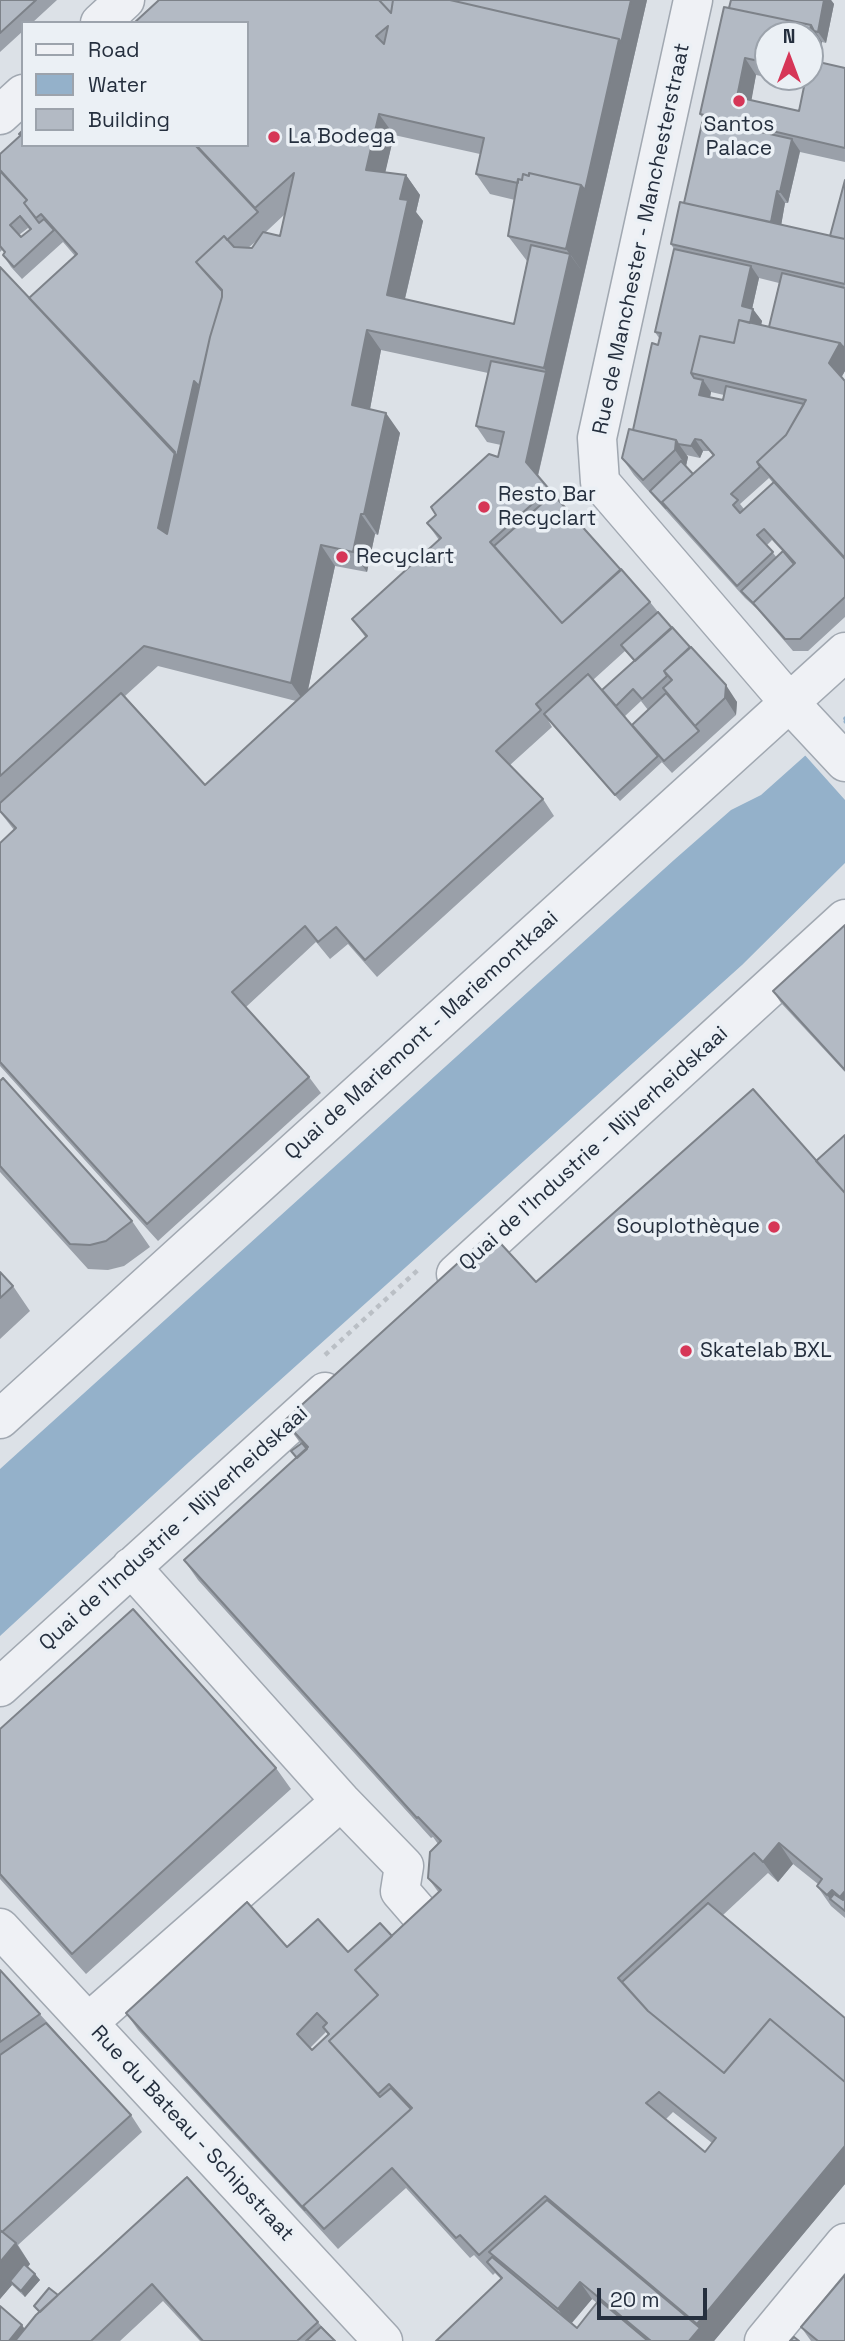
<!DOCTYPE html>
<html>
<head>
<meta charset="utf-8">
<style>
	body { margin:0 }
	#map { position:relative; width:845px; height:2341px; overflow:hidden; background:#dce1e7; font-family:"Space Grotesk",sans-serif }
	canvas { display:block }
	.legend { position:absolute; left:21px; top:21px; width:228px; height:126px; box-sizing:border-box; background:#ebf0f5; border:2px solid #9ca3ac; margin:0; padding:9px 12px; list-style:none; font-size:21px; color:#252f3e }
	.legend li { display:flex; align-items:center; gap:14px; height:35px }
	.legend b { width:35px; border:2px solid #9ca3ac }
	.north { position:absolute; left:754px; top:21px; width:70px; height:70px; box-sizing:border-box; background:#ebf0f5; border:2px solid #9ca3ac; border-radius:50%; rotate:0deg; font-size:19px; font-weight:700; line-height:28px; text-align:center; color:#252f3e }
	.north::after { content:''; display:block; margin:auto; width:24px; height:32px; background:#d63657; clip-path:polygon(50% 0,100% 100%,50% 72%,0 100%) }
	.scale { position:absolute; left:597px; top:2288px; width:110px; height:32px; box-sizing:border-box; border:4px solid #252f3e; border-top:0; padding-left:9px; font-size:21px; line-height:24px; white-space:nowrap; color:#252f3e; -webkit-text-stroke:5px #ebf0f5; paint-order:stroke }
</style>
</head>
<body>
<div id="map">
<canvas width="845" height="2341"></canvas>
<ul class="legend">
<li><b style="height:9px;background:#eff1f5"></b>Road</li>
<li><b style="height:19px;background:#94b1ca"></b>Water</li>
<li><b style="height:19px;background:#b3bac4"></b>Building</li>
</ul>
<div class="north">N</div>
<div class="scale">20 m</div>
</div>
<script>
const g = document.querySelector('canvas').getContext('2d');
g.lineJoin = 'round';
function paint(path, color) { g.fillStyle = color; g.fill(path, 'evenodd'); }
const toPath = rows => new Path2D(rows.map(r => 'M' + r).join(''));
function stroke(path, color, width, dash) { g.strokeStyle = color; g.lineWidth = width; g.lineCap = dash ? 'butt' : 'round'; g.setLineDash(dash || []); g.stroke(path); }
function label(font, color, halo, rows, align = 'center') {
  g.font = font + ' "Space Grotesk",sans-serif'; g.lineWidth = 7; g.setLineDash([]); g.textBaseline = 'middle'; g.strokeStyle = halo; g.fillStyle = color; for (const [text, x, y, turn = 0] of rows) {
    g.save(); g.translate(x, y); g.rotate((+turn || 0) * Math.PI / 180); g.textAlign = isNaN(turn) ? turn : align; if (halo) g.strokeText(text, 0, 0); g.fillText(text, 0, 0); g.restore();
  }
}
paint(toPath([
	[845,716,845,863,742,965,189,1462,0,1636,0,1469,674,860,731,810,761,795,844,721,843,718]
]), '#94b1ca');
paint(toPath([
	[839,717,845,724,845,800,803,753,839,720]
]), '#dce1e7');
const minor = toPath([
	[693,0,597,438,600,482,789,702,845,762],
	[100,23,125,0],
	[0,115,23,94],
	[456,1274,845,919],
	[0,1419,845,652],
	[131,1567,341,1801,404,1866,400,1891,426,1921],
	[0,1687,325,1392],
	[0,1928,383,2341],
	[89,2022,341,1801],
	[764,2341,845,2243]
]);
stroke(minor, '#a1a8b1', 41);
stroke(toPath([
	[325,1355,419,1269]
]), '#babfc5', 4.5, [5, 5]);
stroke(minor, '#eff1f5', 38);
paint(toPath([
	[0,0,57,0,32,23,23,23,23,31,0,52],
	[647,0,538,476,650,602,658,612,737,702,736,715,672,773,659,759,662,762,620,801,548,720,552,727,510,765,543,799,554,816,377,977,348,944,330,959,316,942,246,1007,309,1077,321,1093,158,1241,0,1066,0,843,14,830,0,812,0,267,29,298,75,256,63,242,22,279,11,267,3,255,5,253,2,250,0,252,0,154,247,23],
	[394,135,480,154,476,174,490,194,515,200,508,236,527,261,514,324,405,299,423,221,416,212,420,195,406,175,385,172],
	[284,215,280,236,265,233,269,229],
	[28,228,30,230,21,237,19,235],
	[260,238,252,248,248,248],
	[381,350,488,373,476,426,487,442,501,445,498,457,427,523,439,540,352,619,366,638,308,690,335,566,367,572,375,534,378,535,400,433,370,409],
	[625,651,634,661,605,695,593,680],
	[158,666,296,701,205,785,125,696],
	[641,701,648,710,635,729,624,717],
	[731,0,831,0,834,4,826,43,822,42,818,62,845,68,845,162,800,152,788,203,785,203,781,225,830,236,845,180,845,371,841,377,845,381,845,617,808,651,793,651,757,609,745,598,634,475,622,458,633,430,658,345,659,338,655,332,674,249,671,244,684,203,703,119,700,114],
	[768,35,810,77,768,77],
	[756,75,804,85,799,111,751,100],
	[759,278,779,283,769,327,761,325,762,321,752,309],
	[711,392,724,395,723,400,710,398],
	[703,451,709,451,713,456,693,474,686,466,688,457,686,455,700,458],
	[769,478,773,483,744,509,740,504],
	[772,540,783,552,777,558,767,545],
	[845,925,845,1072,781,1003,773,991],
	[0,1081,132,1221,150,1247,124,1266,108,1270,88,1269,0,1172],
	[845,1135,845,1918,831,1906,817,1886,818,1884,793,1864,778,1882,768,1873,723,1915,845,2018,845,2184,714,2341,436,2341,501,2279,495,2273,493,2275,474,2255,470,2258,406,2188,338,2249,138,2030,126,2013,287,1947,348,1952,392,1936,439,1893,428,1878,438,1844,433,1837,431,1838,198,1580,184,1560,296,1458,291,1451,301,1444,284,1421,536,1282,816,1161],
	[326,2032,328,2035,312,2050,310,2048],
	[673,2112,712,2143,705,2152,666,2119],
	[592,2299,597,2303,577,2328,572,2323],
	[0,1272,13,1286,30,1311,0,1339],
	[0,1729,276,1768,291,1789,86,1974,0,1879],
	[0,1970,131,2115,142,2132,18,2245,30,2264,28,2267,35,2274,40,2280,25,2297,12,2285,0,2299],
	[187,2177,335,2341,200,2341,163,2301,120,2341,0,2341,25,2329,39,2313,34,2306,58,2295],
	[801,2327,845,2341,811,2341]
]), '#9aa0a9');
paint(toPath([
	[631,0,647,0,584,274,566,249,581,185,619,39],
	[824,0,831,0,834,4,826,43,818,32],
	[811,25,822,42,812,87,805,77,810,77,810,35,809,35],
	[745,58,756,75,749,114,737,97],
	[379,114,394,135,381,191,366,170],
	[792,139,800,151,788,203,780,192],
	[406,175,420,195,416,212,423,221,401,315,387,295,400,199],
	[777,191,785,203,779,238,771,226],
	[570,254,584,274,537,479,526,462,546,372,544,368],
	[751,266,759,278,750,318,742,306],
	[753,309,762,321,758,339,750,327],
	[367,330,381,350,367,425,352,405],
	[840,343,845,345,845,371,840,380,829,363],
	[703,380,711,392,708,407,699,395],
	[194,381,206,398,173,548,158,528,175,452],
	[386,413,400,433,378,535,364,514],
	[695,439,703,451,700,458,691,446],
	[676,440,688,457,686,466,675,450],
	[361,514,375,534,367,572,353,552],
	[321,545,335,566,305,703,291,683],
	[726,685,737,702,736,715,725,698],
	[779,1843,793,1864,778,1882,763,1862],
	[832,1890,845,1909,830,1899,827,1895],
	[845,1891,845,1904,840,1897],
	[845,2146,845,2184,714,2341,689,2341,700,2328,697,2324],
	[16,2243,30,2264,13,2284,10,2281,12,2285,0,2299,0,2262],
	[35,2274,40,2280,25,2297,21,2291],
	[580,2282,592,2299,569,2326,558,2309],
	[22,2325,33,2341,9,2341]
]), '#7d8289');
const building = toPath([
	[0,0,36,0,0,33,0,0],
	[159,0,379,0,391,13,393,0,450,0,619,39,585,190,581,185,529,173,529,176,523,174,522,180,518,179,518,183,476,174,484,138,379,114,366,170,406,175,400,199,408,200,387,295,514,324,531,245,570,254,544,368,367,330,352,405,386,413,364,514,361,514,353,552,321,545,291,683,144,646,0,776,0,267,175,452,158,528,167,534,210,337,222,297,222,290,196,262,224,236,234,247,252,248,263,232,280,236,294,173,255,208,196,145,247,145,247,23,134,23,159,0],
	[388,26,384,44,376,36,388,26],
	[379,0,393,0,391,13,379,0],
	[450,0,631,0,621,43,619,39,450,0],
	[731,0,824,0,818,32,814,31,811,25,729,8,731,0],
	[724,7,811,25,809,35,768,35,768,63,745,58,737,97,799,111,806,77,810,77,810,60,845,68,845,148,700,114,724,7],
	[703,119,792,139,780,192,777,191,771,222,684,203,703,119],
	[23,130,23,145,195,145,258,212,227,240,224,236,196,262,222,291,222,297,210,337,199,386,194,381,177,456,29,298,77,254,41,214,36,218,24,203,27,200,0,170,0,154,21,135,19,134,23,130],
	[0,171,27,200,24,203,39,223,44,219,54,230,14,267,3,255,5,252,0,246,0,171],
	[20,216,31,229,21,237,10,225,20,216],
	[529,173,581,185,566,249,508,236,518,179,522,180,523,174,529,176,529,173],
	[845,180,845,239,830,236,845,180],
	[680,202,845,239,845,284,671,244,680,202],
	[674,249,751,266,742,306,753,309,750,323,739,320,734,343,700,336,691,373,694,378,703,380,699,395,723,400,726,386,804,404,786,435,757,462,760,467,731,494,738,500,733,505,740,513,774,482,845,559,845,597,800,639,785,639,753,603,795,563,764,529,757,535,773,552,737,586,662,502,714,455,701,440,695,439,691,446,678,444,676,440,633,430,652,343,658,345,661,333,655,332,674,249],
	[782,273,845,288,845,345,844,348,840,343,769,327,782,273],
	[739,320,840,343,829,363,845,381,845,558,757,462,786,435,806,400,691,373,700,336,734,343,739,320],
	[491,361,546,372,526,462,549,489,490,542,562,623,621,569,650,602,536,704,541,710,496,751,543,799,365,960,336,927,318,942,305,926,232,992,309,1077,147,1224,0,1062,0,843,16,828,0,811,0,803,121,693,205,785,367,636,352,619,441,538,427,523,436,515,431,507,489,454,498,457,504,432,476,426,491,361],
	[629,429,676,440,675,450,643,480,622,458,629,429],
	[681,461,693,474,662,502,666,508,650,491,681,461],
	[553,494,621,570,562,623,494,546,553,494],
	[783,551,794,564,753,603,741,591,783,551],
	[658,612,672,628,635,661,621,645,658,612],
	[672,627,690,647,664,671,667,676,642,699,633,689,616,706,602,690,672,627],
	[691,647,726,685,725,698,695,726,663,688,672,680,664,671,691,647],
	[588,674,658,756,615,795,544,714,588,674],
	[666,693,699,731,664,761,632,725,666,693],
	[845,925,845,1070,773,991,845,925],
	[3,1078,132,1221,106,1241,90,1245,70,1244,0,1166,0,1081,3,1078],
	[753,1089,845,1193,845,1891,840,1897,832,1890,827,1895,817,1886,822,1879,779,1843,763,1862,754,1853,618,1978,648,2011,724,2073,770,2019,845,2082,845,2146,697,2324,545,2196,479,2255,460,2235,456,2238,392,2168,324,2229,303,2206,412,2108,389,2084,378,2094,329,2041,378,1995,355,1970,441,1890,428,1878,430,1852,441,1841,418,1817,417,1818,184,1560,308,1447,284,1421,491,1233,536,1282,753,1089],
	[659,2092,716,2138,705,2152,646,2103,659,2092],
	[845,1135,845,1193,816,1161,845,1135],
	[0,1272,13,1286,0,1298,0,1272],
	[302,1443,307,1449,297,1458,291,1451,302,1443],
	[133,1609,276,1768,72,1954,0,1874,0,1729,133,1609],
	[834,1894,843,1900,845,1898,845,1911,830,1899,834,1894],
	[247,1902,287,1947,318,1919,348,1952,380,1923,392,1936,355,1970,378,1995,329,2041,380,2097,391,2088,411,2109,303,2206,305,2210,126,2013,247,1902],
	[317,2013,327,2023,323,2027,329,2034,312,2050,297,2034,317,2013],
	[708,1903,845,2018,845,2082,770,2019,724,2073,648,2011,622,1982,708,1903],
	[0,1970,40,2014,0,2042,0,1970],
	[46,2023,131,2115,2,2232,0,2230,0,2055,46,2023],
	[187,2177,318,2322,297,2341,203,2341,152,2284,91,2341,15,2341,36,2315,187,2177],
	[547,2200,700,2328,689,2341,651,2341,580,2282,558,2309,489,2252,547,2200],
	[0,2230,16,2243,0,2262,0,2230],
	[492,2257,577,2328,599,2300,648,2341,436,2341,502,2278,487,2262,492,2257],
	[24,2264,35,2274,21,2291,10,2281,24,2264],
	[845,2275,845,2341,818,2341,801,2327,845,2275],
	[49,2288,58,2295,40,2312,34,2306,49,2288],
	[0,2306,22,2325,9,2341,0,2341,0,2306],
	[321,2327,335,2341,306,2341,321,2327],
	[794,2337,799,2341,790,2341,794,2337]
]);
paint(building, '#b3bac4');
stroke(building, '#7d8289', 2);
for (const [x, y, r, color] of [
	[739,101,7,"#d63657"],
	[274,137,7,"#d63657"],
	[484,507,7,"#d63657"],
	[342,557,7,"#d63657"],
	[774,1227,7,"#d63657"],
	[686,1351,7,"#d63657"]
]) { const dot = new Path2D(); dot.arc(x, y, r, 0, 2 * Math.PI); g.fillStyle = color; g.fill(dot); stroke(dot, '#ebf0f5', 2.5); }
label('21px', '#252f3e', '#ebf0f5', [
	["Santos",739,125,"center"],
	["Palace",739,149,"center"],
	["La Bodega",288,137],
	["Resto Bar",498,495],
	["Recyclart",498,519],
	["Recyclart",356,557],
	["Souplothèque",760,1227,"right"],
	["Skatelab BXL",700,1351]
], 'left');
label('21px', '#252f3e', '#ebf0f5', [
	["Rue de Manchester - Manchesterstraat",642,239,-78],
	["Quai de Mariemont - Mariemontkaai",422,1036,-42],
	["Quai de l'Industrie - Nijverheidskaai",594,1149,-42],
	["Quai de l'Industrie - Nijverheidskaai",174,1529,-42],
	["Rue du Bateau - Schipstraat",192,2134,47]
]);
</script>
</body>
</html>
